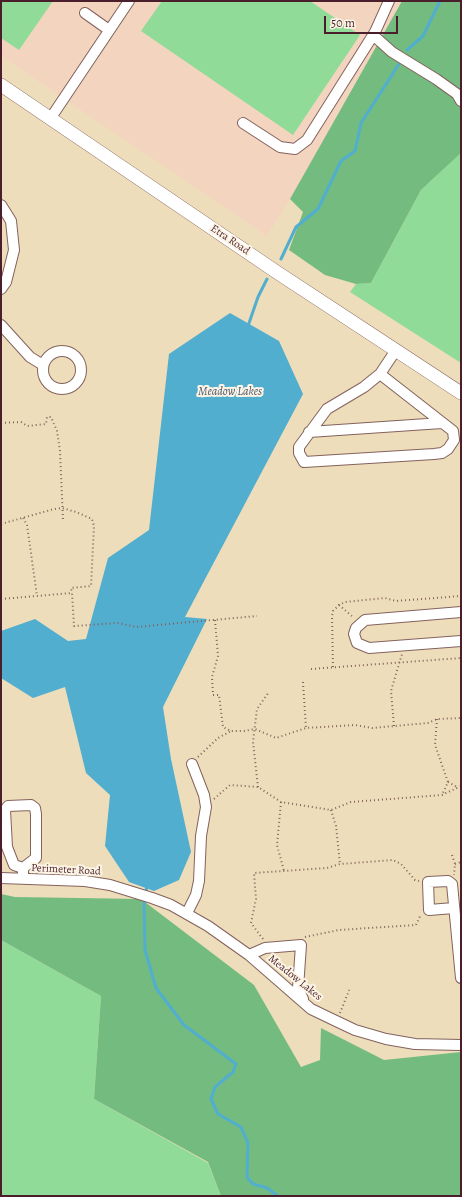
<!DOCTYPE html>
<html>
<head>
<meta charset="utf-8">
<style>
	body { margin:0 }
	#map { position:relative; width:462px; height:1197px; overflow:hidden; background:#eeddba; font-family:Alegreya,serif }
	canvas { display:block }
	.frame { position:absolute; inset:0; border:2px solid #4a1f2b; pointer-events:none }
	.scale { position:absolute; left:324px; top:16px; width:74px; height:18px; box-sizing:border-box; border:2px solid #4a1f2b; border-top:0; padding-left:5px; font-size:12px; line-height:14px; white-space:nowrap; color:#4a1f2b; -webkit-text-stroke:3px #fcf5e5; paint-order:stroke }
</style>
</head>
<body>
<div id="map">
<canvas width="462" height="1197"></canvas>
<div class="frame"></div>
<div class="scale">50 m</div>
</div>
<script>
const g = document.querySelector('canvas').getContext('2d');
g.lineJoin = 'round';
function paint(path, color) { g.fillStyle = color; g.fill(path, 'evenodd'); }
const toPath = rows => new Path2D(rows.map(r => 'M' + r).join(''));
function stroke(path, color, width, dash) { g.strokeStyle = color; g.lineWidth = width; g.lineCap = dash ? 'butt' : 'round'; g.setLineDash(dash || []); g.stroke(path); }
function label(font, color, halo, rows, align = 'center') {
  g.font = font + ' Alegreya,serif'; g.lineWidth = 4; g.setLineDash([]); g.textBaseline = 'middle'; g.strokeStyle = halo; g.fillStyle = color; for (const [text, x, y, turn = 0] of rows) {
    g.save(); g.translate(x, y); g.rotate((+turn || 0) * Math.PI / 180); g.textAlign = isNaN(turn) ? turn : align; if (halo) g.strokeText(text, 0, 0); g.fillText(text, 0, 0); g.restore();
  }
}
paint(toPath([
	[1,1,402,1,290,199,267,236,1,56]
]), '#f3d4bf');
paint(toPath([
	[1,1,53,1,19,50,1,38],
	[162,1,310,1,360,35,293,135,141,31],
	[461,153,461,363,350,292,356,284,371,283,421,190],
	[1,940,101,996,94,1099,208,1163,221,1196,1,1196]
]), '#91db98');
paint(toPath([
	[402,1,461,1,461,153,421,190,371,283,356,284,325,275,289,250,303,212,290,199],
	[1,894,15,897,141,899,254,985,301,1067,320,1060,321,1028,384,1060,461,1052,461,1196,221,1196,208,1162,94,1099,101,996,1,940]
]), '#74bb80');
paint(toPath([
	[230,313,279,341,303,394,185,617,207,619,163,707,171,759,191,852,179,880,154,891,129,882,105,846,110,795,86,773,65,687,33,698,1,678,1,631,35,619,68,641,86,639,108,558,149,530,169,354]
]), '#51aecf');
stroke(toPath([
	[407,50,423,36,440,1],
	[281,259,296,227,318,209,341,161,355,151,361,123,399,64],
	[248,326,258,297,267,279],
	[147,885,144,905,145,950,156,988,184,1025,236,1064,233,1072,215,1087,211,1099,218,1114,241,1127,248,1143,247,1177,253,1184,267,1188,278,1196]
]), '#51aecf', 3);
const minor = toPath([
	[85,13,109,30],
	[373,35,392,52,436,79,457,94,461,101],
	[50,119,129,1],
	[243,123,280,147,295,149,307,140,375,32,389,1],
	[1,205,11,221,14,250,6,282,1,289],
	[1,325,30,357,43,365],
	'43 370a19 19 0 1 1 38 0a19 19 0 1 1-38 0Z',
	[380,374,453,431,454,440,448,449,442,453,434,454,304,462,299,453,299,447,327,409,364,387,380,374,396,350],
	[309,432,442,423],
	[461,612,365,620,356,628,354,634,357,643,369,648,461,641],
	[23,868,36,858,36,814,35,808,31,805,8,806,5,810,7,847,14,865,23,868,23,879],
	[1,878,85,881,110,885,152,898,171,905,208,926,249,955,311,1009,336,1021,355,1030,386,1039,415,1044,461,1045],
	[454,908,429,910,428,882,448,881,452,884,461,978],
	[187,913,196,895,199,881,201,836,206,807,204,795,192,764],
	[249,955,265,948,301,945,298,988,303,999]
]);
const major = toPath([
	[1,85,278,273,461,393]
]);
stroke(minor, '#83625d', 12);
stroke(major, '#83625d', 14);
stroke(toPath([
	[1,423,21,422,27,426,46,424,47,417,51,417,57,431,60,451,63,520],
	[23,518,27,525,37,596],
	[1,524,54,509,62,508,76,512,92,519,94,526,91,586,71,588,72,593],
	[1,599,72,593,74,626,118,623,136,627,257,616],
	[339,605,353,617],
	[215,620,218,656,212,677,213,695,219,695,223,727,231,731,244,731,255,729,276,738,306,728,355,725,372,728,428,723,437,719,461,718],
	[333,667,332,616,333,611,339,605,345,602,385,598,396,601,461,596],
	[311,669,461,658],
	[303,682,306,728],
	[437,719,435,745,448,782,442,795],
	[394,726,391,691,402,654],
	[198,757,218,738,231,731],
	[448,782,457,787],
	[258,787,253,742,257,709,269,692],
	[214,799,230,785,258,787,281,802,331,810,351,802,442,795,461,786],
	[281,802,277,845,284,871],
	[331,810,336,826,340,864],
	[452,855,455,864,454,875],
	[455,864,461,862],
	[305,937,339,930,416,925,421,914],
	[263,939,251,923,256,899,254,873,327,868,340,864,393,860,401,864,415,880,419,881],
	[340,1013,350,988]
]), '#83625d', 2, [1, 3]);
stroke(minor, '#fff', 10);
stroke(major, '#fff', 13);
label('11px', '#4a1f2b', '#fcf5e5', [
	["Etra Road",230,240,34],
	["Perimeter Road",66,870,3],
	["Meadow Lakes",295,978,39]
]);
label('italic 12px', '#4d586d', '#fcf5e5', [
	["Meadow Lakes",230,392]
]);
</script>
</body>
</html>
